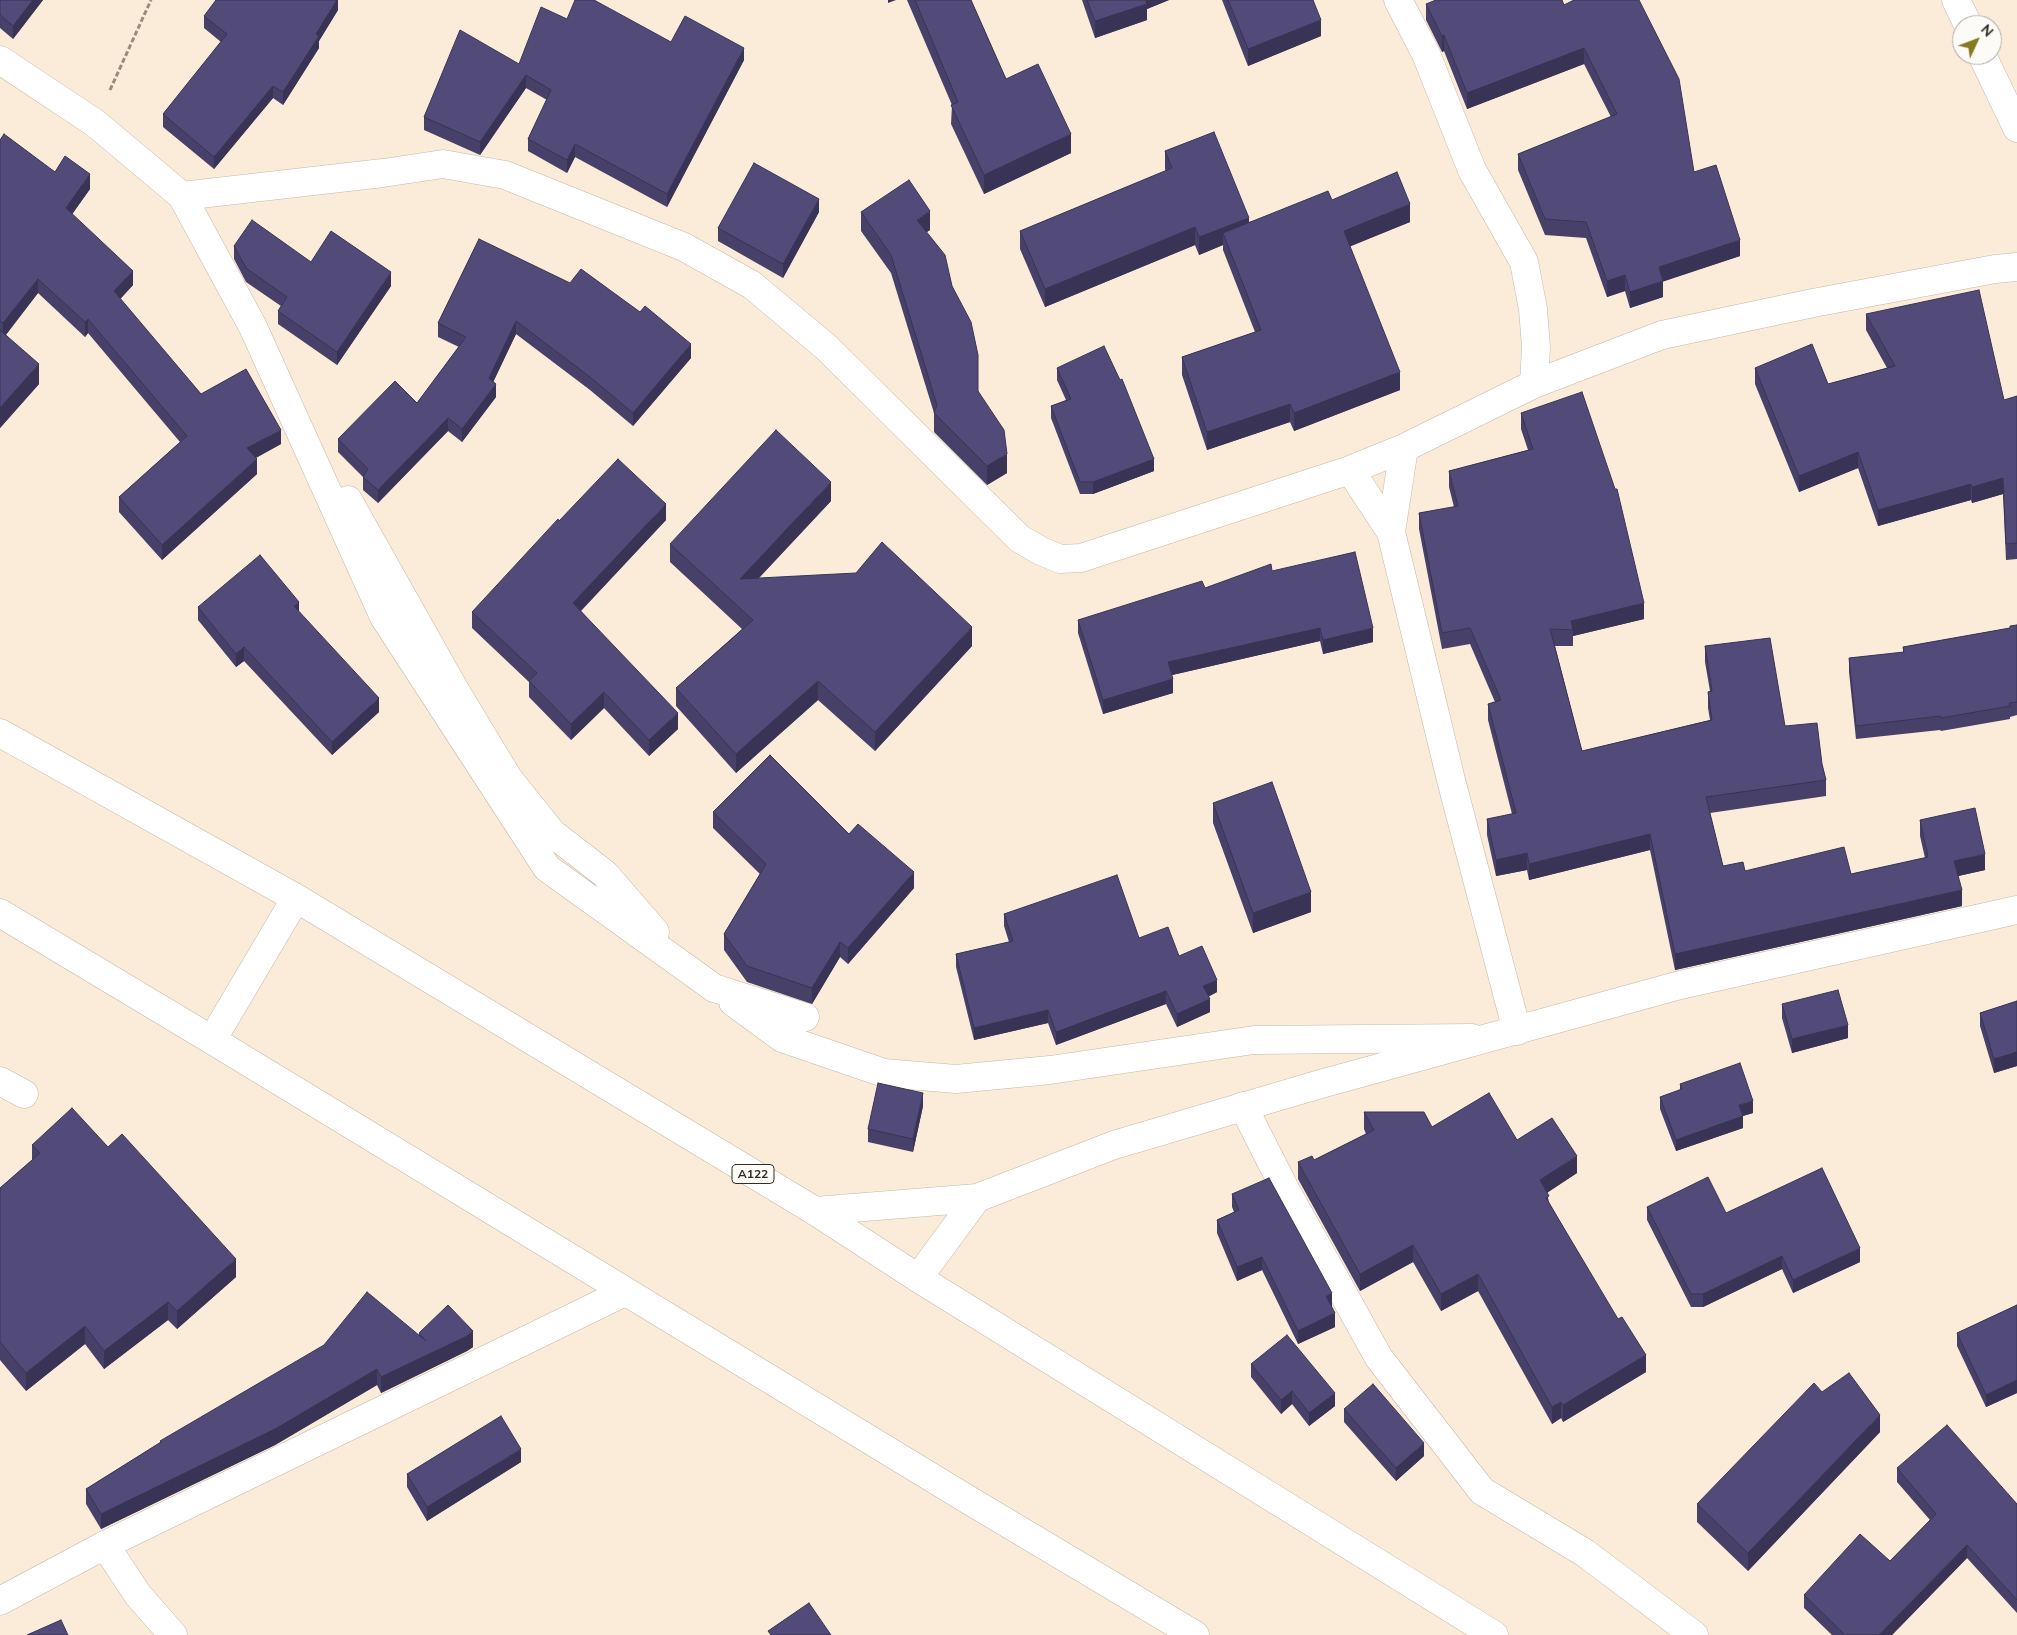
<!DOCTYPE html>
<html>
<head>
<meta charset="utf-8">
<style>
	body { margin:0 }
	#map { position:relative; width:2017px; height:1635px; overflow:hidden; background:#faecd8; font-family:Mulish,sans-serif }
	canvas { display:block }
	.north { position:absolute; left:1952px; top:15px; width:50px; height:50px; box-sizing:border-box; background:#fdfbf7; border:1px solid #aba8a3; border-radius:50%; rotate:47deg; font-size:14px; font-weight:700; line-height:20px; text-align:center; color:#312b24 }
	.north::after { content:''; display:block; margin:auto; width:18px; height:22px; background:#857a20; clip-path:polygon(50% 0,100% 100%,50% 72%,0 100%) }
</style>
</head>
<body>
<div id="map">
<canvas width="2017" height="1635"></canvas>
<div class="north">N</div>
</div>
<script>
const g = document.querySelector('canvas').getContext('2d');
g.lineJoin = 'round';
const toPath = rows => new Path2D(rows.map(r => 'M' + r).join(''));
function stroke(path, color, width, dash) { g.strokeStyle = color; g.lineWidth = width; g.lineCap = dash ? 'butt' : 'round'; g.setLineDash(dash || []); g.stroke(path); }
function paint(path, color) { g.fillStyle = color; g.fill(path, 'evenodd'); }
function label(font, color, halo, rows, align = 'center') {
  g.font = font + ' Mulish,sans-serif'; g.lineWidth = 5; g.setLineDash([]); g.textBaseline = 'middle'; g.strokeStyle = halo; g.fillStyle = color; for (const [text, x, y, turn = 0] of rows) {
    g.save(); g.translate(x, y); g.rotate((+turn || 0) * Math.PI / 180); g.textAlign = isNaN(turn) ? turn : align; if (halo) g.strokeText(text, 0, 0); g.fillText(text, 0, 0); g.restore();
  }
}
const minor = toPath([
	[1398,0,1426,54,1472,170,1524,262,1533,309,1536,347,1534,384],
	[1956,0,1968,25],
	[1982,55,2017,128],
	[0,60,95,123,182,196,191,212],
	[1350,470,1391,532,1451,780,1517,1031],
	[348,500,456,692,508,778,552,833,605,874,655,932],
	[1391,532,1404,448],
	[733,1002,782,1038,884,1073,956,1079,1050,1070,1254,1040,1472,1038],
	[805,1017,714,988,547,868,384,617,253,327,182,196,383,173,443,164,505,175,684,247,752,285,826,347,1020,539,1041,551,1060,559,1081,558,1350,470,1404,448,1534,384,1662,335,1813,303,1995,269,2017,267],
	[0,1081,24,1094],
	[1243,1106,1285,1189,1379,1358,1482,1491,1585,1553,1694,1635],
	[105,1545,138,1595,173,1635]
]);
const tertiary = toPath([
	[815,1211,977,1198,1114,1145,1317,1085,1680,985,2017,910],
	[918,1278,977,1198],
	[0,1601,105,1545,625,1292]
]);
const trunk = toPath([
	[0,733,296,898,815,1211,918,1278,1494,1635],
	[0,913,212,1040,972,1502,1195,1635],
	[212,1040,296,898]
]);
stroke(minor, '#c6b8a6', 29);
stroke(tertiary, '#c6b8a6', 29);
stroke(trunk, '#c6b8a6', 29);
stroke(toPath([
	[110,90,151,0]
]), '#968c7f', 3, [5, 2.5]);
stroke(minor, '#fff', 28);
stroke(tertiary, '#fff', 28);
stroke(trunk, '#fff', 28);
paint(toPath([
	[0,0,43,0,13,39,0,28],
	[338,0,338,10,319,41,319,48,283,105,273,98,214,169,163,127,163,114,221,42,204,28,204,16],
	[907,0,971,0,1006,79,1071,153,984,194,951,124,952,105],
	[1082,0,1169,0,1147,9,1147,20,1095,38],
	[1222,0,1313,0,1321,36,1248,66],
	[1426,4,1564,5,1694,172,1740,256,1663,281,1663,297,1630,308,1625,291,1607,297,1586,238,1545,235,1518,170,1518,154,1611,117,1584,64,1467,109,1444,51,1442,52,1426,20],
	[567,19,671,42,744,60,667,207,575,157,567,173,528,151,528,139,547,100,526,88,480,155,424,130,424,117,519,64],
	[0,140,55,172,90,189,72,214,133,285,120,299,201,394,281,444,255,458,257,474,162,560,119,512,119,497,180,442,88,333,85,337,38,293,6,335,39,384,0,428],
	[1165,151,1249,222,1332,200,1410,222,1350,246,1400,390,1294,431,1290,422,1207,450,1182,375,1182,357,1255,332,1223,250,1223,245,1199,255,1195,245,1045,307,1020,249,1020,231,1166,171,1165,169],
	[819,212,783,278,718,241,718,228],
	[861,212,930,230,926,232,952,286,978,391,1007,473,987,485,934,432,934,413,891,273,861,231],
	[479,239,691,358,633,426,590,390,516,334,493,382,496,397,462,442,448,431,378,503,363,490,363,477,338,452,338,439,417,403,459,347,438,337,438,323],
	[234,246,311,262,391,286,337,365,278,324,278,311,281,306,246,282,234,259],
	[1866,314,2004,400,2017,396,2017,559,2006,560,2003,494,1972,503,1971,500,1878,526,1858,468,1799,492,1755,384,1755,368,1828,384,1887,368,1866,330],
	[1057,368,1120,380,1154,471,1093,494,1080,494,1051,418,1051,406,1066,400,1057,380],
	[1521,413,1644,619,1573,636,1573,646,1555,646,1582,751,1710,720,1708,708,1708,692,1710,691,1705,662,1705,646,1822,764,1826,780,1826,796,1710,813,1723,866,1745,871,1851,874,1925,858,1920,836,1920,820,1985,870,1958,876,1962,906,1675,970,1650,850,1529,880,1527,870,1496,876,1487,835,1487,819,1512,814,1488,720,1488,704,1495,702,1470,644,1442,649,1419,529,1419,513,1454,507,1449,487,1449,471,1528,450,1521,429],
	[831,501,759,578,972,646,875,751,818,700,736,773,676,706,676,688,742,629,670,562,670,544],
	[666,520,581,611,678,729,649,756,604,708,571,740,529,697,529,682,472,628,472,612,559,521],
	[1272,571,1373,642,1323,654,1320,641,1172,675,1173,693,1103,714,1078,633,1078,620],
	[198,607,299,612,379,712,332,755,244,661,236,667,198,620],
	[2017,625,2017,715,2010,717,2010,719,1941,731,1940,730,1856,739,1849,672,1849,658,1903,653,1903,647,2010,628],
	[1213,803,1311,912,1253,933,1213,823],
	[713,812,849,834,914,888,848,964,840,957,812,1004,747,982,724,950,724,934,760,874,713,828],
	[1004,914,1139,938,1179,956,1217,992,1208,997,1210,1012,1177,1027,1166,1004,1056,1045,1048,1023,974,1040,956,967,956,954,1009,942,1004,926],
	[2017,1001,2017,1066,1994,1073,1980,1026,1980,1013],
	[1782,1004,1848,1038,1792,1053,1782,1018],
	[1680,1084,1753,1113,1743,1116,1743,1128,1676,1151,1660,1109,1660,1097,1680,1090],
	[923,1106,913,1152,868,1142,868,1129],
	[1364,1112,1432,1127,1517,1140,1577,1173,1547,1193,1549,1202,1646,1372,1563,1422,1561,1418,1552,1424,1478,1291,1441,1311,1413,1262,1360,1291,1298,1179,1298,1162,1314,1160,1366,1134,1364,1129],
	[32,1145,108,1147,236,1277,177,1329,168,1320,104,1369,85,1344,26,1391,0,1360,0,1188,32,1160],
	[1232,1194,1332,1306,1331,1307,1335,1327,1298,1344,1262,1270,1237,1281,1217,1233,1217,1220,1234,1212,1232,1207],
	[1647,1207,1726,1213,1860,1262,1793,1293,1782,1269,1703,1307,1691,1307,1647,1220],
	[2017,1305,2017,1393,1986,1407,1957,1346,1957,1333],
	[419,1333,473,1347,467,1351,381,1393,377,1385,275,1445,101,1529,86,1504,86,1489,160,1443,160,1441,419,1335],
	[1251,1364,1335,1406,1309,1426,1292,1404,1281,1414,1251,1377],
	[1822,1392,1880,1432,1748,1571,1697,1522,1697,1504],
	[1344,1409,1424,1456,1396,1481,1344,1422],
	[521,1462,427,1521,407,1487,407,1474],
	[1897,1468,2017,1504,2017,1613,1967,1558,1892,1635,1832,1635,1804,1608,1804,1595,1890,1561,1930,1520,1897,1482]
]), '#474069');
paint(toPath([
	[33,0,43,0,13,39,13,26],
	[337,0,338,0,338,10,319,41,319,48,283,105,283,92,316,34],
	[888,0,896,0,888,3],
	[1144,0,1169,0,1147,9,1147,20,1095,38,1095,21],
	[1321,20,1321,36,1248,66,1248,49],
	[1444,35,1444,51,1442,52,1442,36],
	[744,48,744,60,667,207,667,194],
	[1584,48,1584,64,1467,109,1467,93],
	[526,75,526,88,480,155,480,142],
	[273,86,273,98,214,169,214,157],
	[1071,134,1071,153,984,194,984,175],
	[575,144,575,157,567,173,567,160],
	[90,174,90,189,66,223,66,208],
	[819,199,819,212,783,278,783,264],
	[1410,204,1410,222,1344,249,1344,231],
	[930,211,930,230,917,239,917,220],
	[1249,218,1249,235,1223,233,1223,245,1199,255,1199,237],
	[1195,227,1195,245,1045,307,1045,289],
	[1740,240,1740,256,1659,283,1659,267],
	[133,271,133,285,114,306,114,291],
	[391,272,391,286,337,365,337,352],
	[1625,275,1625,291,1607,297,1607,281],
	[38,279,38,293,3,338,3,323],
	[1663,281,1663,297,1630,308,1630,292],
	[88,319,88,333,85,337,85,322],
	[516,321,516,334,489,391,489,378],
	[691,344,691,358,633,426,633,413],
	[39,364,39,384,0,428,0,408],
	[1400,372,1400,390,1294,431,1294,413],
	[496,384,496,397,462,442,462,429],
	[1290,404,1290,422,1207,450,1207,432],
	[448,418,448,431,378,503,378,490],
	[281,430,281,444,247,463,247,448],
	[1858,452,1858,468,1799,492,1799,476],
	[1007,454,1007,473,987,485,987,466],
	[257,459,257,474,162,560,162,545],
	[1154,459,1154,471,1093,494,1093,482],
	[2003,478,2003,494,1972,503,1972,487],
	[831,482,831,501,740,598,740,579],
	[1971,484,1971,500,1878,526,1878,510],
	[666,504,666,520,573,619,573,603],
	[299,602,299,615,294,606],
	[1644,603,1644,619,1573,636,1573,630,1571,621],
	[972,627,972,646,875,751,875,732],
	[1320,628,1320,641,1168,676,1168,662],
	[1373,628,1373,642,1323,654,1323,640],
	[244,647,244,661,236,667,236,654],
	[1173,679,1173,693,1103,714,1103,700],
	[818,681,818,700,736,773,736,754],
	[604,692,604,708,571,740,571,724],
	[379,698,379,712,332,755,332,742],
	[678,713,678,729,649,756,649,740],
	[1650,834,1650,850,1529,880,1529,864],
	[1527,853,1527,870,1496,876,1496,860],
	[1985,854,1985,870,1954,877,1954,861],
	[914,872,914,888,848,964,848,948],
	[1962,890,1962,906,1675,970,1675,954],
	[1311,892,1311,912,1253,933,1253,913],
	[840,942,840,957,812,1004,812,988],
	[1217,980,1217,992,1203,999,1203,986],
	[1166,991,1166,1004,1056,1045,1056,1032],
	[1210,999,1210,1012,1177,1027,1177,1014],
	[1048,1010,1048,1023,974,1040,974,1028],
	[1848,1025,1848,1038,1792,1053,1792,1039],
	[2017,1052,2017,1066,1994,1073,1994,1059],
	[923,1093,923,1106,913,1152,913,1139],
	[1753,1101,1753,1113,1739,1117,1739,1105],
	[1743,1116,1743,1128,1676,1151,1676,1140],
	[1577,1156,1577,1173,1540,1197,1540,1180],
	[1413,1245,1413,1262,1360,1291,1360,1274],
	[1860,1248,1860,1262,1793,1293,1793,1280],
	[1782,1256,1782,1269,1703,1307,1703,1294],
	[1262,1257,1262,1270,1237,1281,1237,1267],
	[236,1259,236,1277,177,1329,177,1311],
	[1478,1274,1478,1291,1441,1311,1441,1294],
	[1332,1293,1332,1306,1326,1310,1326,1296],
	[168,1302,168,1320,104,1369,104,1351],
	[1335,1313,1335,1327,1298,1344,1298,1331],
	[85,1326,85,1344,26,1391,26,1373],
	[473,1331,473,1347,467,1351,381,1393,381,1377],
	[1646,1355,1646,1372,1563,1422,1563,1405],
	[377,1369,377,1385,275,1445,101,1529,101,1514],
	[2017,1380,2017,1393,1986,1407,1986,1395],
	[1292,1391,1292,1404,1281,1414,1281,1400],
	[1335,1393,1335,1406,1309,1426,1309,1413],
	[1561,1402,1561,1418,1552,1424,1552,1407],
	[1880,1415,1880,1432,1748,1571,1748,1553],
	[1424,1443,1424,1456,1396,1481,1396,1468],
	[521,1449,521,1462,427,1521,427,1507],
	[1967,1545,1967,1558,1892,1635,1879,1635]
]), '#393455');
const building = toPath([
	[0,0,33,0,13,26,0,15,0,0],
	[216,0,337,0,316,34,319,36,283,92,273,86,214,157,163,114,227,34,204,16,216,0],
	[575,0,594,0,671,42,685,16,744,48,667,194,575,144,567,160,528,139,551,90,526,75,480,142,424,117,460,30,519,64,541,7,567,19,575,0],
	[915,0,971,0,1006,79,1038,64,1071,134,984,175,951,105,958,102,915,0],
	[1087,0,1146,0,1147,4,1095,21,1087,0],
	[1228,0,1313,0,1321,20,1248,49,1228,0],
	[1436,0,1562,0,1564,5,1574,0,1639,0,1679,79,1694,172,1716,165,1740,240,1659,267,1663,281,1630,292,1625,275,1607,281,1586,222,1545,219,1518,154,1617,114,1584,48,1467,93,1444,35,1442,36,1426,4,1436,0],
	[1214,132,1249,218,1199,237,1195,227,1045,289,1020,231,1172,168,1165,151,1214,132],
	[4,134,55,172,65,156,90,174,66,208,133,271,114,291,201,394,246,369,281,430,247,448,257,459,162,545,119,497,187,436,88,319,85,322,38,279,3,323,0,321,0,140,4,134],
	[754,163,819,199,783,264,718,228,754,163],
	[1397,172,1410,204,1344,231,1400,372,1294,413,1290,404,1207,432,1182,357,1261,330,1223,233,1328,191,1332,200,1397,172],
	[909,180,930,211,917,220,945,255,952,286,971,322,978,355,978,391,1004,430,1007,454,987,466,934,413,937,405,891,255,861,212,909,180],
	[252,220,311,262,331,231,391,272,337,352,278,311,287,297,246,268,234,246,252,220],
	[479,239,570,283,581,269,640,312,645,306,691,344,633,413,590,377,516,321,489,378,496,384,462,429,448,418,378,490,363,477,368,469,338,439,395,381,417,403,466,337,438,323,479,239],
	[1979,290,2004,400,2017,396,2017,543,2006,544,2003,478,1972,487,1971,484,1878,510,1858,452,1799,476,1755,368,1812,344,1828,384,1895,366,1866,314,1979,290],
	[0,330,39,364,0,408,0,330],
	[1104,346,1120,380,1122,379,1154,459,1093,482,1080,482,1051,406,1071,399,1057,368,1104,346],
	[1582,392,1615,489,1617,489,1644,603,1571,621,1573,630,1550,629,1582,751,1712,720,1708,692,1712,691,1705,646,1770,638,1785,726,1817,723,1822,764,1826,780,1706,797,1723,866,1743,862,1745,871,1844,847,1851,874,1928,857,1920,820,1975,808,1985,854,1954,861,1962,890,1675,954,1650,834,1529,864,1527,853,1496,860,1487,819,1516,813,1488,704,1501,700,1470,628,1442,633,1419,513,1458,506,1449,471,1533,449,1521,413,1582,392],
	[776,430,831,482,740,579,856,573,882,542,972,627,875,732,818,681,736,754,676,688,753,620,670,544,776,430],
	[618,459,666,504,573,603,678,713,649,740,604,692,571,724,529,681,537,673,472,612,558,519,559,521,618,459],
	[1355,552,1373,628,1323,640,1320,628,1168,662,1173,679,1103,700,1078,620,1202,581,1205,588,1271,564,1272,571,1355,552],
	[260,555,299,602,294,606,379,698,332,742,244,647,236,654,198,607,260,555],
	[2017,625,2017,702,2009,703,2010,706,1941,718,1940,716,1856,726,1849,658,1904,652,1903,647,2010,628,2010,626,2017,625],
	[770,755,849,834,858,824,914,872,848,948,840,942,812,988,747,966,724,934,766,864,713,812,770,755],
	[1272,782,1311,892,1253,913,1213,803,1272,782],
	[1117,875,1139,938,1168,927,1179,956,1202,946,1217,980,1203,986,1210,999,1177,1014,1166,991,1056,1032,1048,1010,974,1028,956,954,1013,941,1004,914,1117,875],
	[1838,990,1848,1025,1792,1039,1782,1004,1838,990],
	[2017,1001,2017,1052,1994,1059,1980,1013,2017,1001],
	[1740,1063,1753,1101,1739,1105,1743,1116,1676,1140,1660,1097,1682,1089,1680,1084,1740,1063],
	[878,1083,923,1093,913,1139,868,1129,878,1083],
	[1489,1093,1517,1140,1552,1118,1577,1156,1540,1180,1549,1196,1546,1198,1618,1319,1622,1317,1646,1355,1563,1405,1561,1402,1552,1407,1478,1274,1441,1294,1413,1245,1360,1274,1298,1162,1312,1156,1314,1160,1374,1130,1364,1112,1424,1112,1432,1127,1489,1093],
	[72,1108,108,1147,122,1134,236,1259,177,1311,168,1302,104,1351,85,1326,26,1373,0,1342,0,1188,40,1153,32,1145,72,1108],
	[1822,1168,1860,1248,1793,1280,1782,1256,1703,1294,1691,1294,1647,1207,1708,1177,1726,1213,1822,1168],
	[1269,1178,1332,1293,1326,1296,1335,1313,1298,1331,1262,1257,1237,1267,1217,1220,1239,1210,1232,1194,1269,1178],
	[367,1292,426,1341,419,1333,448,1305,473,1331,467,1336,381,1377,377,1369,275,1429,101,1514,86,1489,161,1442,160,1441,324,1345,367,1292],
	[2017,1305,2017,1380,1986,1395,1957,1333,2017,1305],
	[1287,1335,1335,1393,1309,1413,1292,1391,1281,1400,1251,1364,1287,1335],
	[1849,1373,1880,1415,1748,1553,1697,1504,1814,1383,1822,1392,1849,1373],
	[1373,1384,1424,1443,1396,1468,1344,1409,1373,1384],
	[501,1416,521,1449,427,1507,407,1474,501,1416],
	[1947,1425,2017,1504,2017,1600,1967,1545,1879,1635,1845,1635,1804,1595,1860,1534,1890,1561,1936,1514,1897,1468,1947,1425],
	[809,1603,831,1635,771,1635,768,1631,809,1603],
	[61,1620,68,1635,27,1635,61,1620]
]);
paint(building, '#524b7a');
stroke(building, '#393455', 1);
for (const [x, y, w] of [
	[753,1174,42]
]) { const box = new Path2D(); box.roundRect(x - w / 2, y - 9.5, w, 19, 4); g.fillStyle = '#fdfbf7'; g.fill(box); stroke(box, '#312b24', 1); }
label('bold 12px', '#312b24', null, [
	["A122",753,1174]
]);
</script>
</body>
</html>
